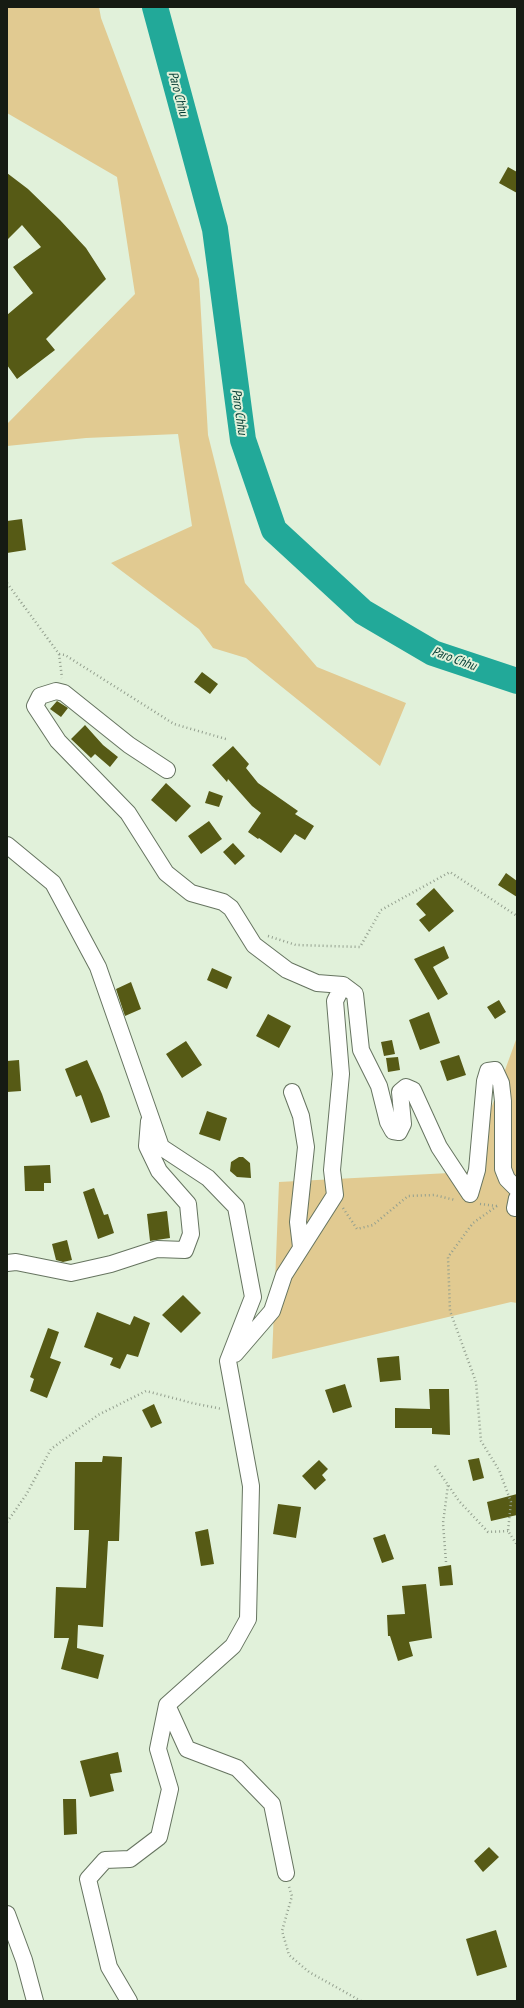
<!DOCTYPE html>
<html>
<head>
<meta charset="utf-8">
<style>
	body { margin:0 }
	#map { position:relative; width:524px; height:2008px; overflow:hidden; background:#e1f1da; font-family:"PT Sans Narrow",sans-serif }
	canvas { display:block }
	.frame { position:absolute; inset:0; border:8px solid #161b13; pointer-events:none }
</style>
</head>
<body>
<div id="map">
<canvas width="524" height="2008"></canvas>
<div class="frame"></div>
</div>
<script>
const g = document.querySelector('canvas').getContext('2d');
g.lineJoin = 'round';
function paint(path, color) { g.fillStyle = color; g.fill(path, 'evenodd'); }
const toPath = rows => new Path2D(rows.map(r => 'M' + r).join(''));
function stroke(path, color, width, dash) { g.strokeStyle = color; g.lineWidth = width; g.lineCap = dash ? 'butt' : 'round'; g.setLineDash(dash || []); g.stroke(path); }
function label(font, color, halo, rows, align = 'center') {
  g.font = font + ' "PT Sans Narrow",sans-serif'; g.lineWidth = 4; g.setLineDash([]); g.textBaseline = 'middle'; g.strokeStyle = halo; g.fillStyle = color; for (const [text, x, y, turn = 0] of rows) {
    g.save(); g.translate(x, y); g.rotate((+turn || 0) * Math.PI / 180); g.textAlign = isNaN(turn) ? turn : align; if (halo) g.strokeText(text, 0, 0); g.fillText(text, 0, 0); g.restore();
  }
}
paint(toPath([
	[7,7,99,7,101,18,199,279,208,435,245,583,317,667,406,703,380,766,246,658,213,648,199,629,111,563,192,526,178,434,86,438,7,446,7,424,135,294,117,177,7,113],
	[517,1037,517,1303,511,1302,272,1359,279,1182,468,1172]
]), '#e1ca91');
stroke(toPath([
	[155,7,215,229,243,440,274,530,363,612,433,653,517,681]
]), '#22a999', 26);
paint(toPath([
	[508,167,517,172,517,193,499,183],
	[7,173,28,189,60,220,86,248,106,279,46,339,55,350,17,379,7,365,7,315,33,293,13,267,41,247,22,225,7,240],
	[22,519,26,550,7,553,7,521],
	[202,672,218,684,210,694,194,682],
	[57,701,68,708,61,717,50,709],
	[85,725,103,745,118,757,110,767,95,754,91,758,71,739],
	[233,746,249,764,246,768,258,783,298,811,295,814,314,826,305,840,295,834,281,853,259,838,258,839,248,832,261,813,252,806,228,779,227,782,212,765],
	[166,783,191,806,176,822,151,800],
	[209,791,223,796,219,807,205,803],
	[209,821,222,839,201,854,188,836],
	[233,843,245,856,235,865,223,852],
	[506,873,517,881,517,897,498,885],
	[434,888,454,911,429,932,419,920,426,915,416,904],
	[444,946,449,958,433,967,448,994,438,1000,414,959],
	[212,968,232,977,227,989,207,980],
	[131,982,141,1009,125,1016,116,989],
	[499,1000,506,1012,495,1019,487,1007],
	[429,1012,440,1043,420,1050,409,1020],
	[268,1014,291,1026,279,1048,256,1036],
	[392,1040,395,1054,384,1056,381,1042],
	[186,1041,202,1065,182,1078,166,1054],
	[459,1055,466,1075,447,1081,440,1061],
	[398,1057,400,1070,388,1072,386,1058],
	[19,1060,21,1091,7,1092,7,1061],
	[87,1060,102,1094,110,1117,91,1123,81,1095,76,1097,65,1069],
	[207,1111,227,1118,220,1141,199,1134],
	[239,1157,243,1157,250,1163,251,1178,237,1177,230,1171,231,1162],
	[50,1165,51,1183,44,1183,44,1191,25,1191,24,1166],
	[94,1188,104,1215,108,1214,114,1233,98,1239,83,1192],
	[167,1211,170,1238,150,1241,147,1214],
	[67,1240,72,1260,63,1262,56,1260,52,1244],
	[183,1295,201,1313,181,1333,162,1315],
	[97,1312,130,1325,134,1316,150,1323,138,1357,127,1354,120,1369,110,1365,113,1358,84,1347],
	[48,1328,59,1332,50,1358,61,1362,47,1398,30,1391,34,1379,30,1377],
	[399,1356,401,1380,380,1382,377,1358],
	[345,1384,352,1407,333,1413,325,1390],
	[429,1389,449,1389,450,1435,432,1434,432,1428,395,1428,395,1408,430,1409],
	[154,1404,162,1423,151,1428,142,1410],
	[103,1456,122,1457,119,1541,108,1541,103,1627,78,1625,77,1648,104,1655,98,1679,61,1669,69,1638,54,1638,56,1587,86,1588,89,1530,74,1530,75,1462,102,1462],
	[479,1458,484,1478,473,1481,468,1460],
	[319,1460,328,1469,322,1475,326,1480,315,1490,302,1476],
	[517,1494,517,1515,491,1521,487,1502],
	[278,1504,301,1507,296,1538,273,1534],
	[208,1529,214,1564,201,1566,195,1532],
	[385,1534,394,1559,382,1563,373,1538],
	[451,1565,453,1585,440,1586,438,1567],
	[426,1584,432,1638,409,1642,413,1656,398,1661,390,1636,388,1636,387,1615,405,1614,402,1586],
	[118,1752,122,1772,110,1774,114,1791,90,1797,80,1761],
	[63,1799,76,1799,77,1834,64,1835],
	[489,1847,499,1857,483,1872,474,1861],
	[496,1930,507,1967,477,1976,466,1939]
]), '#565a15');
const minor = toPath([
	[167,770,129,745,64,693,56,691,40,696,35,706,58,741,128,813,166,873,191,893,223,902,231,908,254,945,287,970,317,983,343,985],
	[7,845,53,883,98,967,161,1147,208,1178,236,1207,253,1297,228,1361,251,1486,248,1619,233,1646,167,1705,158,1749,170,1789,159,1837,130,1859,105,1860,88,1879,109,1967,129,2001],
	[292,1092,301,1116,306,1147,298,1222,301,1247],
	[515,1208,517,1198],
	[7,1263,16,1262,71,1273,111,1264,157,1249,185,1250,191,1234,188,1204,159,1171,147,1146,149,1121],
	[235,1354,272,1311,284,1275,335,1195,332,1170,341,1074,335,1001,343,985,355,994,361,1050,379,1086,388,1122,393,1131,399,1132,403,1124,400,1092,406,1087,413,1090,439,1147,470,1194,477,1170,485,1081,488,1071,495,1070,501,1083,503,1101,503,1169,507,1179,517,1189],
	[167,1705,187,1749,237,1768,272,1804,286,1873],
	[7,1914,24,1960,35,2001]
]);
stroke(minor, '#667460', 18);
stroke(toPath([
	[7,583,59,654,62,678],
	[59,654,65,655,174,724,226,739],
	[268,936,296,945,360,947,381,910,450,872,517,916],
	[480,1204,497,1206],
	[497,1206,473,1223,448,1257,450,1311,476,1382,481,1441,499,1470,511,1502,508,1531,517,1545],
	[343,1208,357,1229,373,1225,408,1196,434,1195,455,1200],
	[435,1466,459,1501,488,1532,508,1531],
	[7,1522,26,1495,51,1449,98,1415,146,1391,192,1403,222,1409],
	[446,1562,443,1523,448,1485],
	[289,1887,292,1896,282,1931,289,1955,309,1972,361,2001]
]), '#939f8e', 2.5, [1, 3]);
stroke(minor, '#fff', 16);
label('italic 13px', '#003932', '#e1f1da', [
	["Paro Chhu",178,94,75],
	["Paro Chhu",239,412,82],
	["Paro Chhu",454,659,20]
]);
</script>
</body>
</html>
